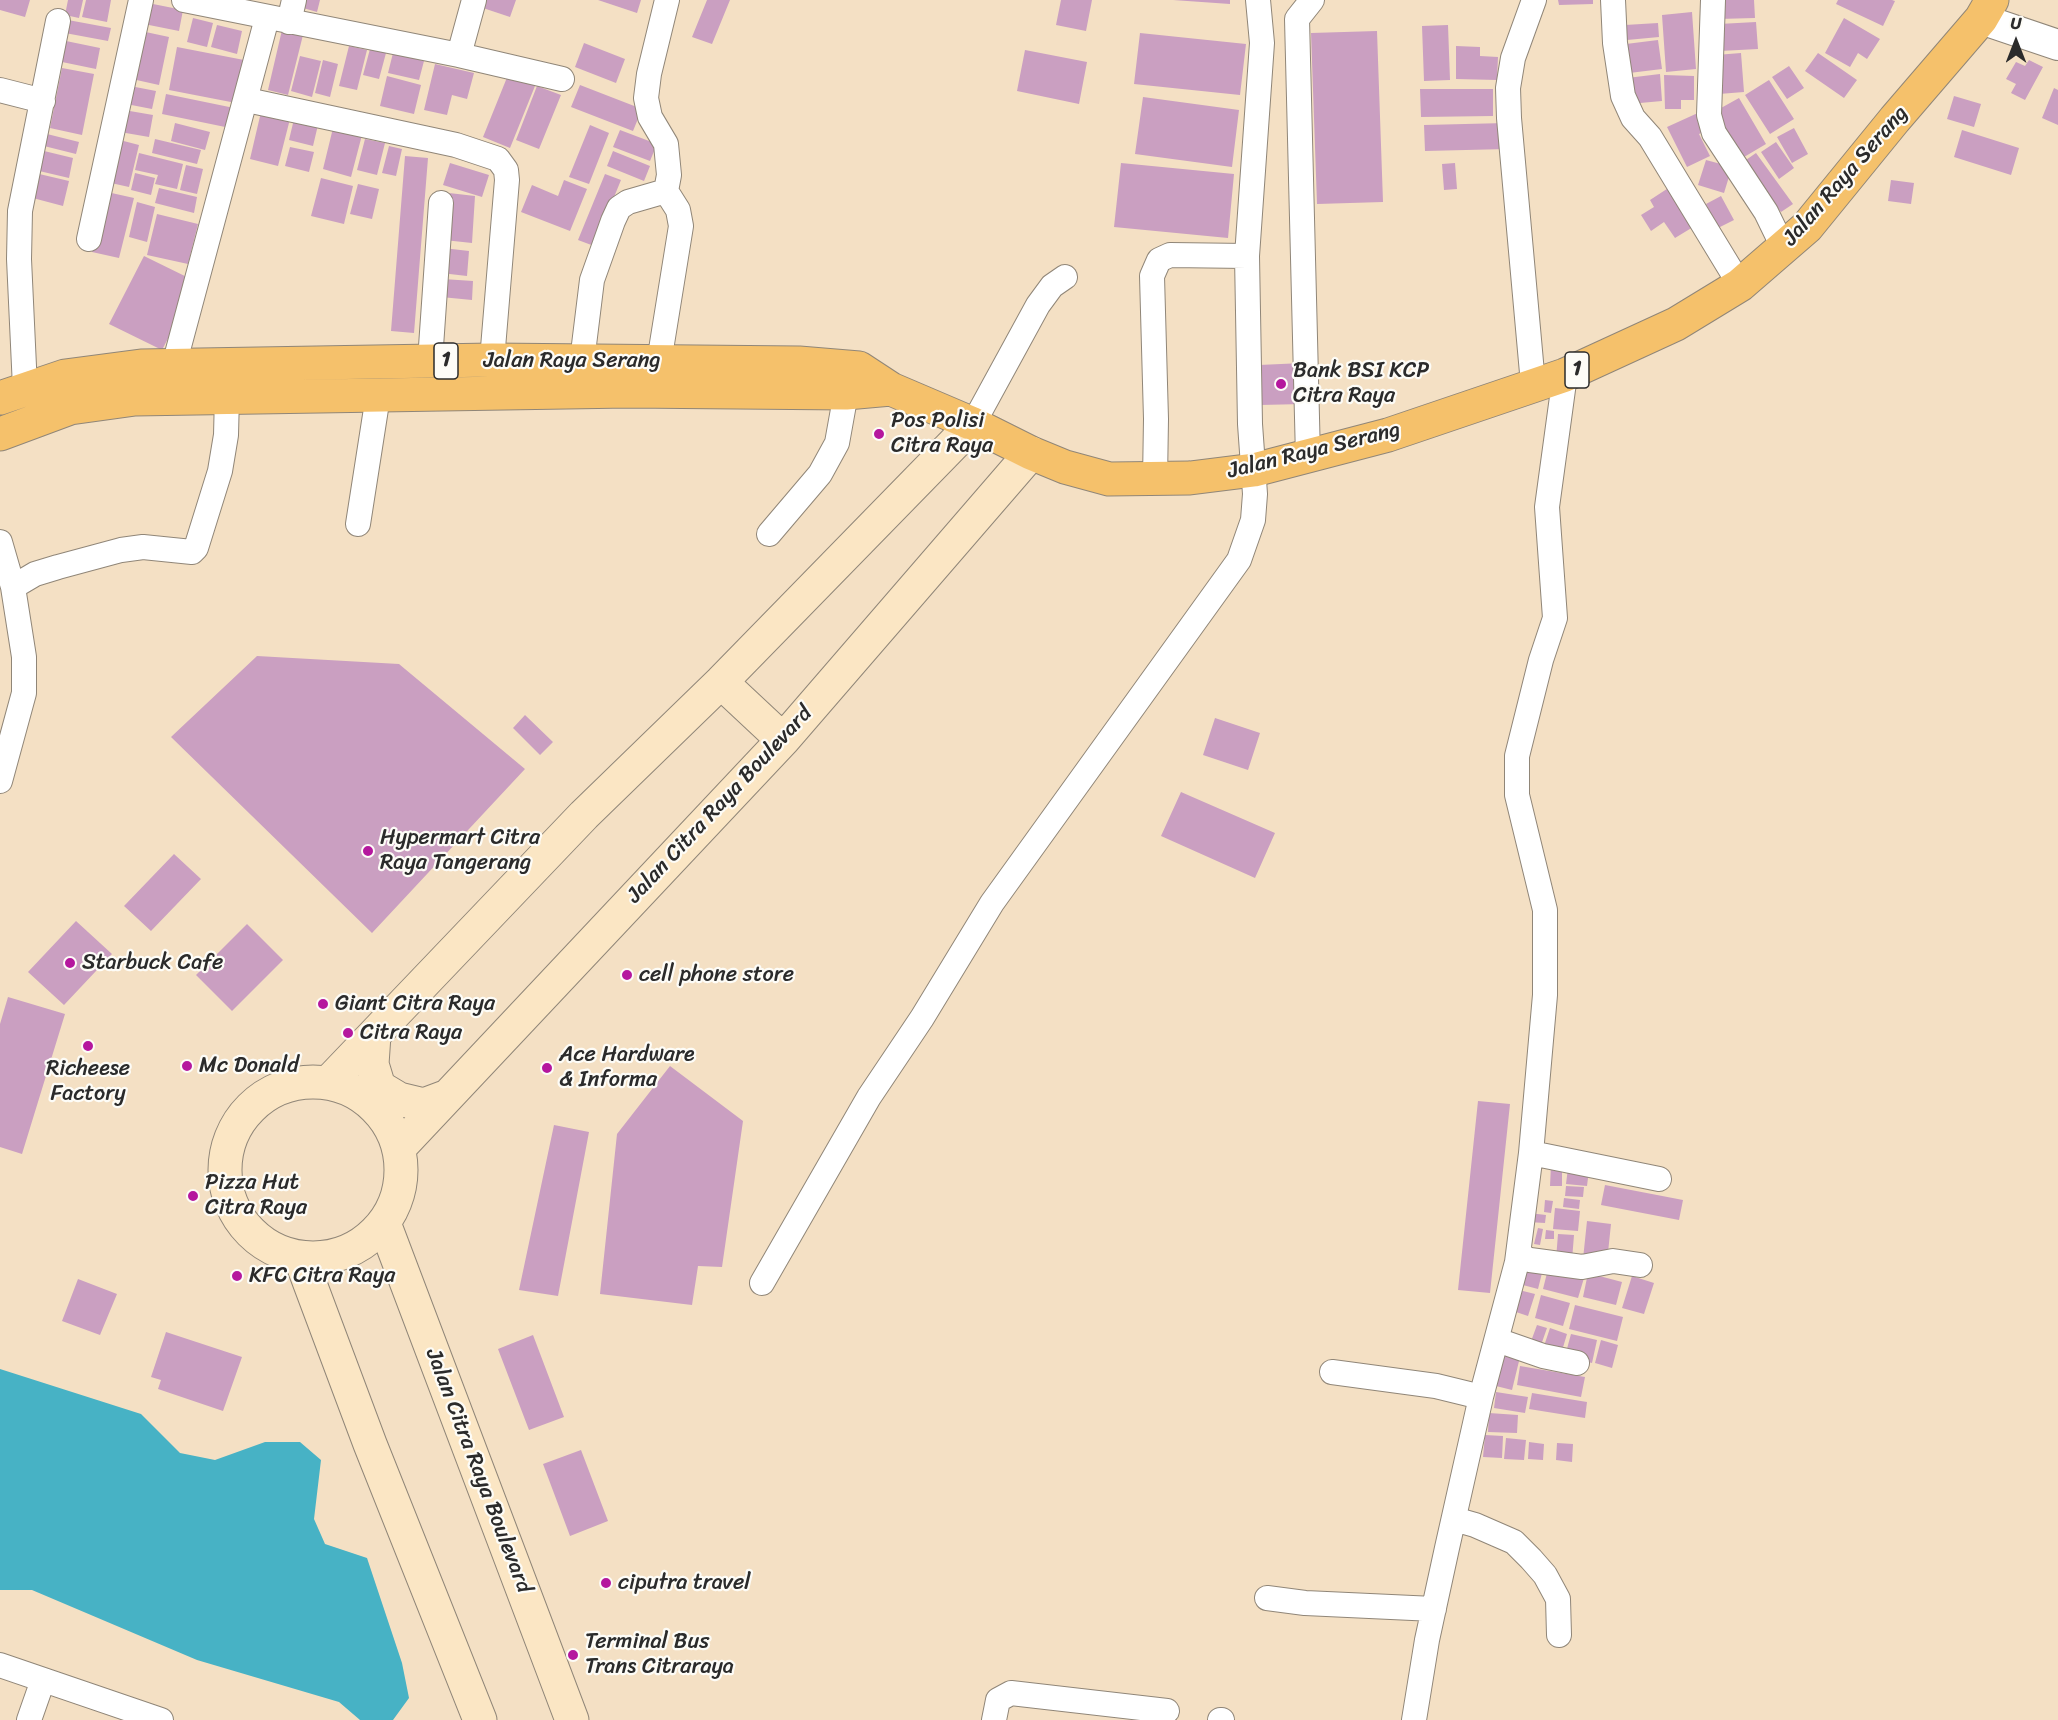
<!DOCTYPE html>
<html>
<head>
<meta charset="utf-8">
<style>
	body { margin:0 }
	#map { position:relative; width:2058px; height:1720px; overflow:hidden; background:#f4e0c4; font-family:Sriracha,sans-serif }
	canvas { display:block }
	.north { position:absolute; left:1986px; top:12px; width:60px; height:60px; -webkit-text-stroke:4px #fdfcf7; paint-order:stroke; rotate:0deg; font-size:16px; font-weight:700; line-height:24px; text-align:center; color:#2b2b2b }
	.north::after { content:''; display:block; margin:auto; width:21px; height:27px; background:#2b2b2b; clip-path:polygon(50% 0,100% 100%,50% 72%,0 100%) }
</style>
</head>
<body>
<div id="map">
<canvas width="2058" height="1720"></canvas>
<div class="north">U</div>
</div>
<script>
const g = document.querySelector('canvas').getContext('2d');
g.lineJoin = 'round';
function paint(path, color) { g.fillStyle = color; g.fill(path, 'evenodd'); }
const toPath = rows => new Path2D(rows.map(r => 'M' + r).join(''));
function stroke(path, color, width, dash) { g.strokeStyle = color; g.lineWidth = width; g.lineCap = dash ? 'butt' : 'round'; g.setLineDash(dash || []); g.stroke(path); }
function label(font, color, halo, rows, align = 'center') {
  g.font = font + ' Sriracha,sans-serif'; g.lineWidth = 4.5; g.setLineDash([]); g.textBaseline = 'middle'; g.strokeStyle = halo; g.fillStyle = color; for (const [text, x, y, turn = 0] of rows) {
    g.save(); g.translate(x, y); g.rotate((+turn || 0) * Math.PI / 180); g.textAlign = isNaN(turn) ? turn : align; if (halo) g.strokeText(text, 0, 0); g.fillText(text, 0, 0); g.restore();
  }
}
paint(toPath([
	[0,1369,141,1414,180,1453,215,1460,265,1442,300,1442,321,1460,314,1519,325,1544,367,1558,402,1663,409,1698,393,1720,360,1720,339,1702,197,1660,32,1590,0,1590]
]), '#47b2c5');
paint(toPath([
	[0,0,30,0,25,17,0,10],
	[68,0,83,0,79,18,65,15],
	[86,0,111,0,107,22,82,17],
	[297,0,320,0,317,12,296,6],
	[485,0,516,0,510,17,483,8],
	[598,0,641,0,637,13],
	[707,0,730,0,712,44,692,37],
	[1061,0,1092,0,1086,31,1056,25],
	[1173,0,1230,0,1230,4],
	[1558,0,1593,0,1593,4,1559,5],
	[1717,0,1754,0,1755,18,1718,19],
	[1838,0,1892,0,1895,1,1883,26,1836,4],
	[148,3,183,10,179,31,144,24],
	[1692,12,1696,69,1666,72,1662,15],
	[193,18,213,23,207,47,187,42],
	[1844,18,1880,39,1867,59,1858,53,1850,67,1825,53],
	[68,20,111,28,108,41,65,33],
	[1756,22,1758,49,1720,51,1719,24],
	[1658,23,1659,37,1627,40,1625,25],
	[217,25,242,31,237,54,211,47],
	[1448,25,1450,80,1424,81,1422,26],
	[282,30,303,35,288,95,268,90],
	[141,31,169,37,159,85,132,79],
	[1377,31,1383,202,1317,204,1311,33],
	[1140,33,1246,44,1240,95,1134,84],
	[1658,40,1662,69,1621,74,1618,45],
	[66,41,100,48,96,69,62,62],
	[584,43,625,59,616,83,575,67],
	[349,46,367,50,357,90,339,86],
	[1456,46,1480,47,1480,56,1498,57,1497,80,1456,79],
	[177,47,244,60,236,103,169,90],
	[370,49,386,53,379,79,363,75],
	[1025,50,1087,62,1079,104,1017,91],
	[393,53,424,61,419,80,388,73],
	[1741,53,1744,92,1719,94,1716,55],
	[1818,53,1857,80,1844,98,1805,71],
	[300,56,321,61,312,97,291,91],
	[323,60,338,64,330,97,315,93],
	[2029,60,2043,67,2025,100,2011,93,2016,84,2006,79,2016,62,2025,66],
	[435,64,474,73,467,99,452,95,447,115,424,110],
	[1789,66,1804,88,1787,99,1772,77],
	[62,68,94,74,82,135,50,128],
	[510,70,537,81,510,148,483,137],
	[1660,74,1662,101,1629,104,1627,78],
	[1664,75,1694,76,1694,100,1681,100,1681,109,1665,109],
	[387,76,421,85,414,114,380,106],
	[1769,80,1794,119,1770,134,1745,95],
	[125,85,156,91,152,109,121,103],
	[580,85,642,109,633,131,571,107],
	[537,86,561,95,539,149,516,140],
	[2054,88,2058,90,2058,125,2042,118],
	[1420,89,1493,89,1493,116,1421,117],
	[166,94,239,109,235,129,162,114],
	[1954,96,1981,104,1974,127,1947,119],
	[1143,97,1239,110,1232,167,1135,154],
	[1739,98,1766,144,1739,160,1712,113],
	[124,110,153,115,149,137,120,132],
	[261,112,290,119,278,166,250,159],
	[1700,112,1708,130,1699,134,1710,156,1687,167,1667,127],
	[294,119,318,125,313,146,289,140],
	[175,123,210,132,205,150,171,141],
	[1506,123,1507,149,1425,151,1424,125],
	[590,125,609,133,589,184,569,177],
	[333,128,362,135,351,177,323,169],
	[1794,128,1808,154,1792,163,1777,137],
	[620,130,657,144,650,161,613,147],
	[1962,130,2019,148,2011,175,1954,157],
	[47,134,79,142,76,154,44,146],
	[112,138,139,145,129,187,102,181],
	[155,139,201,150,197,164,152,153],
	[365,139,385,143,377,175,357,170],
	[1776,142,1794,168,1779,179,1761,152],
	[389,146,402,149,396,176,382,173],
	[290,147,314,152,309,172,285,166],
	[40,150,73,158,69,178,35,170],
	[613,151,650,166,644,181,607,166],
	[139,153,183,164,177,189,155,184,158,175,135,170],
	[1756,153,1793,204,1781,212,1743,162],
	[405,156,428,158,414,333,391,331],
	[1706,160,1732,167,1724,193,1698,185],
	[450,163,489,175,482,197,443,185],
	[1121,163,1234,174,1228,238,1114,227],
	[1455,163,1457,189,1444,190,1442,164],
	[186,165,203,169,197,194,180,190],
	[35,173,69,181,63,206,29,197],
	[135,173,155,178,151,195,131,190],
	[605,174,621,180,594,246,578,240],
	[321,178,353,186,344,224,311,216],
	[564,180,587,189,570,231,521,212,532,185,558,196],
	[1891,180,1914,183,1911,204,1888,201],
	[358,184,379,189,372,219,350,214],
	[1673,185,1698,224,1675,238,1664,222,1651,231,1641,215,1654,207,1650,200],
	[159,188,197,197,194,213,155,203],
	[107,192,134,198,119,258,92,252],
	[449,193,475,196,472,243,444,240],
	[1721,196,1734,220,1718,228,1706,204],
	[137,202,155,207,147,242,129,237],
	[157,214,198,224,188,264,147,255],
	[443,248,469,251,467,276,441,273],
	[144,256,197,282,162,350,109,324],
	[443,279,473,281,472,300,441,297],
	[1303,363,1304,404,1260,405,1259,365],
	[257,656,399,664,525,769,372,933,171,737],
	[525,715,553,742,540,755,513,728],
	[1215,718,1260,733,1248,770,1203,755],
	[1181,792,1275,833,1255,878,1161,836],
	[174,854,201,879,151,931,124,906],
	[76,921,112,954,64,1005,28,972],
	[247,924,283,960,232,1011,196,975],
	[8,997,65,1014,22,1154,0,1147,0,1024],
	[670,1066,743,1121,722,1267,698,1266,692,1305,600,1294,617,1134],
	[1478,1101,1510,1104,1490,1293,1458,1290],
	[554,1125,589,1132,558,1296,519,1290],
	[1551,1165,1562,1165,1562,1186,1550,1186],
	[1568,1168,1589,1170,1587,1186,1566,1184],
	[1605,1185,1683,1200,1679,1220,1601,1205],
	[1566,1186,1584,1187,1583,1197,1565,1196],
	[1564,1198,1580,1200,1579,1209,1563,1207],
	[1545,1200,1553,1201,1551,1213,1544,1212],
	[1555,1208,1580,1211,1578,1231,1553,1229],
	[1529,1213,1546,1215,1545,1223,1528,1222],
	[1587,1221,1611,1224,1607,1262,1583,1259],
	[1538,1228,1543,1229,1540,1245,1534,1244],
	[1546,1230,1554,1231,1554,1239,1545,1239],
	[1558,1234,1574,1235,1572,1260,1556,1259],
	[1525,1264,1543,1269,1538,1289,1519,1284],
	[1548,1269,1584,1278,1578,1298,1543,1289],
	[1588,1273,1622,1282,1616,1305,1583,1297],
	[1632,1276,1654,1283,1644,1314,1622,1308],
	[78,1279,117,1294,100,1335,62,1321],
	[1515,1289,1535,1294,1528,1316,1510,1310],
	[1541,1295,1570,1303,1563,1326,1535,1318],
	[1575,1305,1623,1317,1617,1341,1569,1329],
	[1537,1325,1547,1328,1540,1348,1530,1344],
	[1550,1328,1567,1334,1561,1354,1543,1349],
	[166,1332,242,1357,223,1411,158,1389,161,1380,151,1377],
	[1571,1334,1597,1340,1592,1363,1565,1356],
	[533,1335,564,1417,529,1430,498,1349],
	[1601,1340,1618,1345,1612,1368,1595,1363],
	[1504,1354,1520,1357,1512,1390,1496,1386],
	[1520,1366,1585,1377,1581,1397,1517,1385],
	[1496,1392,1528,1397,1525,1413,1494,1408],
	[1532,1393,1587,1402,1585,1418,1529,1409],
	[1489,1413,1518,1415,1517,1433,1488,1432],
	[1485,1435,1503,1436,1502,1458,1483,1457],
	[1506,1438,1526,1440,1524,1460,1504,1459],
	[1529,1442,1544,1444,1543,1460,1528,1459],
	[1557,1443,1573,1444,1572,1462,1556,1460],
	[581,1450,608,1521,570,1536,543,1464]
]), '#ca9fc1');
const minor = toPath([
	[184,0,459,55,474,0],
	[1613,0,1615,43,1623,96,1633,118,1650,137,1740,285],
	[1713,0,1709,115,1714,133,1766,212,1784,249],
	[289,22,294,0],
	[459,55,562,79],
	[0,90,43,101],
	[247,100,456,145,498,159,506,170,507,180,492,360],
	[89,239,141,0],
	[430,361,441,203],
	[582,361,592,280,613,221,619,208,628,202,666,191],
	[659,362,681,226,678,210,666,191,669,175,666,144,650,117,646,98,649,74,667,0],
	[174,365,267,18],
	[1533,384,1509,118,1508,88,1513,58,1534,0],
	[25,388,19,259,20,211,58,21],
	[973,424,1038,305,1052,286,1065,277],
	[1308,457,1297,19,1312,0],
	[1155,480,1156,419,1152,276,1159,260,1170,255,1247,256],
	[358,524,378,396],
	[769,534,820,474,837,443,846,393],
	[0,542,13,587],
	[0,781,24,693,24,657,13,587,35,574,58,567,121,550,143,547,192,552,196,548,220,471,226,435,227,396],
	[1531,1153,1659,1179],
	[1518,1255,1530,1260,1582,1267,1613,1261,1640,1265],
	[762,1283,869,1097,922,1018,992,903,1239,560,1253,520,1255,494,1250,424,1247,256,1262,43,1258,0],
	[1497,1340,1543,1356,1577,1363],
	[1332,1372,1436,1386,1481,1397],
	[1454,1519,1475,1525,1514,1542,1531,1559,1545,1575,1558,1599,1559,1635],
	[1267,1598,1305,1603,1434,1609],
	[0,1665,161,1720],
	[29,1720,43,1680],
	[994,1720,998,1700,1011,1693,1167,1711],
	[1220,1720,1222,1720],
	[1414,1720,1427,1640,1447,1548,1481,1397,1517,1262,1531,1153,1545,995,1545,910,1517,795,1517,756,1541,660,1555,618,1547,507,1565,375]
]);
const tertiary = toPath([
	[1981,19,2058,45]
]);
const secondary = toPath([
	[721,682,783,740],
	[374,1035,372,1064,379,1087,399,1099,424,1105,448,1096],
	'225 1170a88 88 0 1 1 176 0a88 88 0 1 1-176 0Z',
	[328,1083,584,815,721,682,973,424],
	[399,1148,783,740,1031,453],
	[384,1223,572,1720],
	[300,1257,370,1444,480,1720]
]);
const trunk = toPath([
	[0,398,65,376,141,366,492,360,799,363,859,368,891,389,973,424,1031,453,1065,467,1109,479,1190,478,1254,470,1388,435,1565,375,1676,324,1740,285,1807,227,1895,119,1981,19,1992,0],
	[0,434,70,408,135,399,628,391,846,393,891,389]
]);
stroke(minor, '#908678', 26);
stroke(tertiary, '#908678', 32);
stroke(secondary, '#908678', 35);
stroke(trunk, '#908678', 35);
stroke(minor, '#fff', 24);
stroke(tertiary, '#fff', 30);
stroke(secondary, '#fbe6c4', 33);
stroke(trunk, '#f5c16b', 33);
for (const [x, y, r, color] of [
	[1281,384,6,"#b5179e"],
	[879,434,6,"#b5179e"],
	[368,851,6,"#b5179e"],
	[70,963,6,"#b5179e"],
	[627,975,6,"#b5179e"],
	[323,1004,6,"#b5179e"],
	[348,1033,6,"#b5179e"],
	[88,1046,6,"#b5179e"],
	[187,1066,6,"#b5179e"],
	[547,1068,6,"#b5179e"],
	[193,1196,6,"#b5179e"],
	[237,1276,6,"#b5179e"],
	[606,1583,6,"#b5179e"],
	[573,1655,6,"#b5179e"]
]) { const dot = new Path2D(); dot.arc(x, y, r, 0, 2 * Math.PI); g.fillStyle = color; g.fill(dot); stroke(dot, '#fdfcf7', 2); }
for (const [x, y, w] of [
	[446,361,24],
	[1577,370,24]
]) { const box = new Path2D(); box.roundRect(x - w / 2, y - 18, w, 36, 4.5); g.fillStyle = '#fdfcf7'; g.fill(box); stroke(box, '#2b2b2b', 1.5); }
label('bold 21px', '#2b2b2b', null, [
	["1",446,361],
	["1",1577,370]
]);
label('22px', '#2b2b2b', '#fdfcf7', [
	["Jalan Raya Serang",1846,176,-49],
	["Jalan Raya Serang",572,361],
	["Jalan Raya Serang",1314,451,-14],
	["Jalan Citra Raya Boulevard",720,805,-47],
	["Jalan Citra Raya Boulevard",478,1471,69]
]);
label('22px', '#2b2b2b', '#fdfcf7', [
	["Bank BSI KCP",1293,371],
	["Citra Raya",1293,396],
	["Pos Polisi",891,421],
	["Citra Raya",891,446],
	["Hypermart Citra",380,838],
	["Raya Tangerang",380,863],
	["Starbuck Cafe",82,963],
	["cell phone store",639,975],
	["Giant Citra Raya",335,1004],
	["Citra Raya",360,1033],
	["Ace Hardware",559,1055],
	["& Informa",559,1080],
	["Mc Donald",199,1066],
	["Richeese",88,1069,"center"],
	["Factory",88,1094,"center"],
	["Pizza Hut",205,1183],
	["Citra Raya",205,1208],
	["KFC Citra Raya",249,1276],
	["ciputra travel",618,1583],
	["Terminal Bus",585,1642],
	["Trans Citraraya",585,1667]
], 'left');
</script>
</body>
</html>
